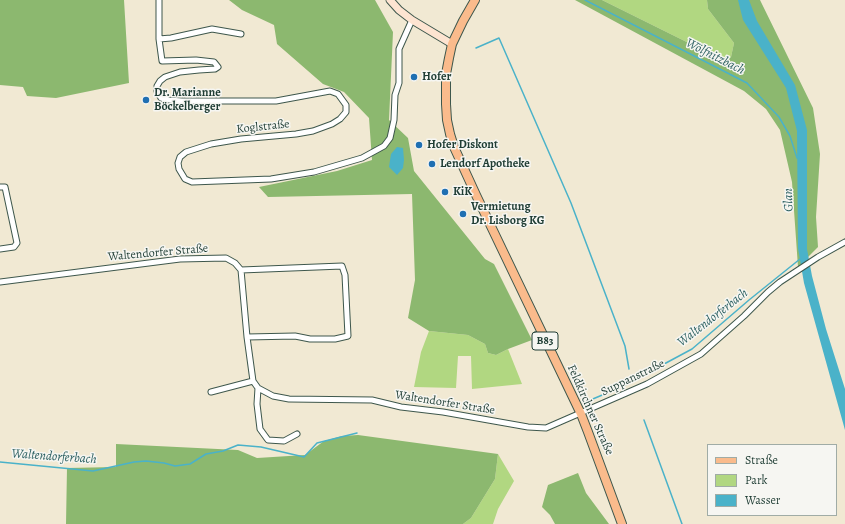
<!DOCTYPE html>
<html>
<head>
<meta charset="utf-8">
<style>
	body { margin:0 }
	#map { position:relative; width:845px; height:524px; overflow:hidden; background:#f1e9d3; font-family:Alegreya,serif }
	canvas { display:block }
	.legend { position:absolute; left:707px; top:444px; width:130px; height:72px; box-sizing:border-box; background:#f6f6f2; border:1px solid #a0aca6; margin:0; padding:5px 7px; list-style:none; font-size:12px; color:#1f3d34 }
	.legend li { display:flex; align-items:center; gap:8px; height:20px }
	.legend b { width:20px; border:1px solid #a0aca6 }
</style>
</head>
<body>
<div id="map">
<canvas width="845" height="524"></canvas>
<ul class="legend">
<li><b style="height:5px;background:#fabb8c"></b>Straße</li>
<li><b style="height:11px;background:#b1d781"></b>Park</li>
<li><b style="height:11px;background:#4ab2c9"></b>Wasser</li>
</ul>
</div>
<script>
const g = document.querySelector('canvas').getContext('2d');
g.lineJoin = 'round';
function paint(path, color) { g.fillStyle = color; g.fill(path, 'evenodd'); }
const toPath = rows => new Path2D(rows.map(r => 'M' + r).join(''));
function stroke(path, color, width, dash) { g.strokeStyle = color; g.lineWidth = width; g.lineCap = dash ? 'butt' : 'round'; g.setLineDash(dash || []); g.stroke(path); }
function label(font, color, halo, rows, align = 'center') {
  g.font = font + ' Alegreya,serif'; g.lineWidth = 3; g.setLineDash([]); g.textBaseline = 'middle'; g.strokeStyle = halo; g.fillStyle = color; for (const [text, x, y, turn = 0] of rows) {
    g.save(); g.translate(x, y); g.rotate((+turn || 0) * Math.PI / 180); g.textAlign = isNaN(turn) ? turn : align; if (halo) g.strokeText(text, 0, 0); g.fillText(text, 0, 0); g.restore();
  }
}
paint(toPath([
	[602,0,707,0,708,9,734,43,731,57,723,60],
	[429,331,468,335,485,344,488,353,496,355,508,349,522,384,472,389,471,356,458,356,456,388,414,387,421,352],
	[498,454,514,481,498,509,493,524,463,524,471,518,495,479]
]), '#b1d781');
paint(toPath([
	[0,0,124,0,129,83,56,98,27,96,23,87,0,85],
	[229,0,375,0,393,32,389,120,408,138,414,171,485,259,494,264,532,340,508,349,496,355,488,353,485,344,468,335,429,331,408,318,415,280,412,194,268,197,259,187,337,171,372,160,369,118,344,92,323,84,277,44,274,25,242,10],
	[575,0,602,0,723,60,731,57,734,43,708,9,707,0,760,0,813,108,820,154,816,217,818,247,798,267,792,182,780,130,766,109,744,91],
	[358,435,498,454,495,479,471,518,463,524,66,524,67,468,116,467,116,444,238,450,257,458,305,455,324,441,342,436],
	[578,473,586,493,609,524,555,524,550,515,542,507,548,485]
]), '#8cb86f');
paint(toPath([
	[738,0,749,0,757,21,795,85,807,130,807,249,812,276,826,329,845,389,845,430,804,283,798,248,797,131,786,88,743,20],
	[397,147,403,148,404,160,403,168,397,175,389,167,391,154]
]), '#4ab2c9');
stroke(toPath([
	[585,0,747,83,779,117,790,136,797,158],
	[476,48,499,38,571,203,625,346,629,369],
	[625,385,692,349,749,300,800,259],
	[588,401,619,388],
	[644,420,682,524],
	[0,462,93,471,134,462,146,461,164,463,175,466,190,464,206,454,223,451,238,445,261,447,304,457,317,443,357,433]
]), '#4ab2c9', 1.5);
const street = toPath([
	[159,0,159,39,162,61,196,60,214,62,218,67,215,69,199,70,180,72,165,77,160,81,157,86,157,91,161,98,169,100,182,101,276,101,330,91,338,94,346,105,346,112,340,119,332,124,313,131,296,134,241,139,211,144,186,152,180,157,178,163,179,169,185,179,192,182,271,179,314,172,362,158,384,146,390,138,394,120,395,95,399,83,399,49,412,20],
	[159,39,171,38,212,29,241,34],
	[0,187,5,187,17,243,14,247,0,249],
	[241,270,342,266,345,275,348,336,335,339,310,339,295,336,247,337],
	[0,282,180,259,226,258,235,263,241,270,247,337,253,381,258,388,273,396,289,399,372,400,401,407,443,412,528,427,546,428,647,384,701,354,744,316,768,292,780,282,818,257,845,242],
	[258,388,257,404,260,429,268,440,284,441,297,434],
	[211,392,253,381]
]);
const secondary = toPath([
	[390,0,399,10,412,20,452,44]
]);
const primary = toPath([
	[475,0,463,21,452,44,449,58,446,74,446,104,447,120,450,134,454,147,476,195,581,414,588,432,622,524]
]);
stroke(street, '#3e574c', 7);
stroke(secondary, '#3e574c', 9);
stroke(primary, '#3e574c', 10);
stroke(street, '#fff', 5);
stroke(secondary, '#fde4d1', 7);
stroke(primary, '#fabb8c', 8);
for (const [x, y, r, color] of [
	[414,77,4,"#1f6fb2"],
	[146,100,4,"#1f6fb2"],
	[419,145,4,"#1f6fb2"],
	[432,164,4,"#1f6fb2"],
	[445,192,4,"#1f6fb2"],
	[463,214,4,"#1f6fb2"]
]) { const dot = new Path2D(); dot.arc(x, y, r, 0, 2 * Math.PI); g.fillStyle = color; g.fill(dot); stroke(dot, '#f6f6f2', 1.5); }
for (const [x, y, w] of [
	[545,341,26]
]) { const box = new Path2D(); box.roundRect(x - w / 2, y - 9, w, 18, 3); g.fillStyle = '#f6f6f2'; g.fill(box); stroke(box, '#1f3d34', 1); }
label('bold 11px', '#1f3d34', null, [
	["B83",545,341]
]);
label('bold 12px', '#1f3d34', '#f6f6f2', [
	["Hofer",422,77],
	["Dr. Marianne",154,93],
	["Böckelberger",154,107],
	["Hofer Diskont",427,145],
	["Lendorf Apotheke",440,164],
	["KiK",453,192],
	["Vermietung",471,207],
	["Dr. Lisborg KG",471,221]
], 'left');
label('12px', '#1f3d34', '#f6f6f2', [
	["Koglstraße",263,127,-6],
	["Waltendorfer Straße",158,253,-5],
	["Suppanstraße",633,378,-26],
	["Waltendorfer Straße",445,403,9],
	["Feldkirchner Straße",590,410,66]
]);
label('italic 13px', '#2c6061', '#f6f6f2', [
	["Wölfnitzbach",715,57,27],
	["Glan",789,200,-92],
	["Waltendorferbach",713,318,-38],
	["Waltendorferbach",54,457,4]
]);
</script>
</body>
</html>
